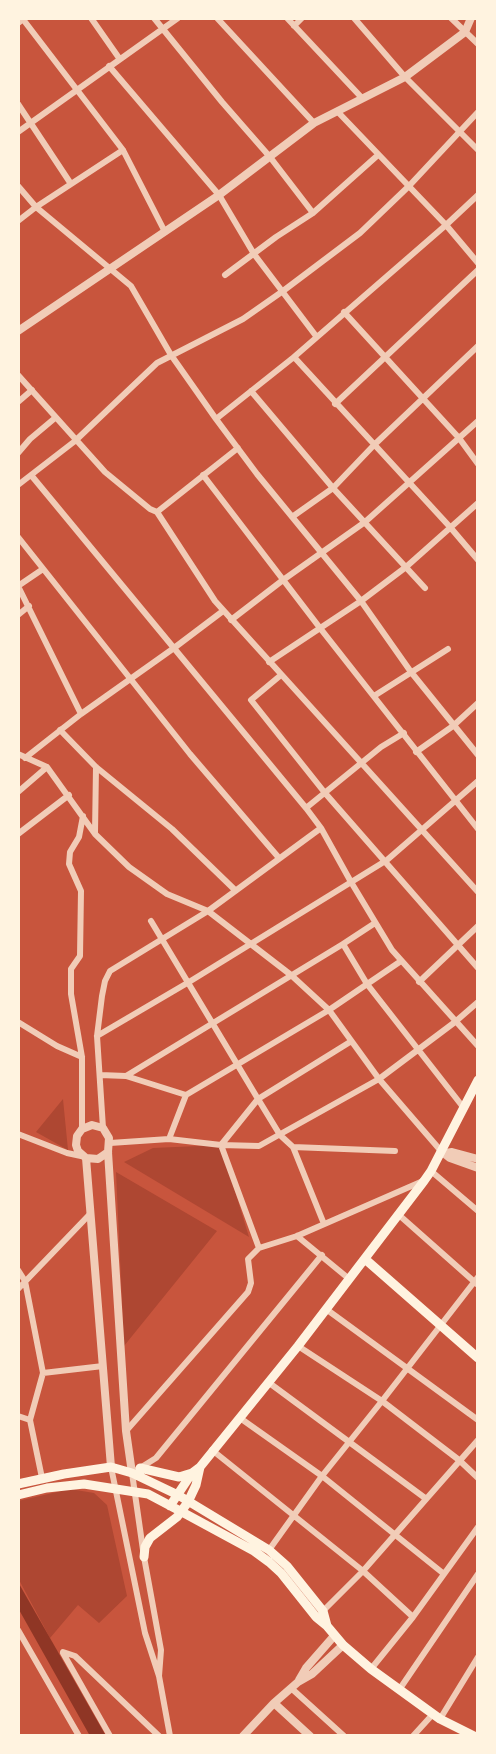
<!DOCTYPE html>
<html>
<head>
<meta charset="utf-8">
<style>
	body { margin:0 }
	#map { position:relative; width:496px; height:1754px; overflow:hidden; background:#c8553d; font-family:Figtree,sans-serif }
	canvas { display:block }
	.frame { position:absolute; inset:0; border:20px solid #fff3e0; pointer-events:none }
</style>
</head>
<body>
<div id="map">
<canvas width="496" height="1754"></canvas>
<div class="frame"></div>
</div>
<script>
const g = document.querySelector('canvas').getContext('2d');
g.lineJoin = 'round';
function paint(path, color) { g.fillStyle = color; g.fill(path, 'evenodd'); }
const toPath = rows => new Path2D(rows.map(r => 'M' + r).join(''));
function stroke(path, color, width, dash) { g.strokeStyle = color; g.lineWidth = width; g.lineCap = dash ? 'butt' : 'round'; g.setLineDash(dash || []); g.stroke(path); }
paint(toPath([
	[63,1099,68,1150,36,1132],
	[221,1145,249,1237,124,1162,153,1148],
	[116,1172,217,1231,124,1346],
	[70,1489,94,1493,107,1505,127,1596,99,1623,78,1605,50,1638,18,1578,18,1501]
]), '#ae4732');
paint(toPath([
	[18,1582,106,1736,90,1736,18,1608]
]), '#8f3625');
stroke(toPath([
	[22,18,123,150,165,232],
	[91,18,119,58],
	[154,18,222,102,270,157,313,213],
	[217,18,314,123],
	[287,18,362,98],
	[354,18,405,77,478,150],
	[451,18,478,44],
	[294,26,302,18],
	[109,66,219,195,254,254,316,336],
	[18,104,71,184],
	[337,111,446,225,478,263],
	[18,132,178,18],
	[18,186,36,207,131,286,171,355,216,419,257,474,361,601,411,672,478,755],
	[18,221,36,207,123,150],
	[225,275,276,237,313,213,378,155],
	[344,312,459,438,478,464],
	[294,357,450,527,478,560],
	[18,375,105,472,150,509,157,512,215,601,478,892],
	[251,391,333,488,425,588],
	[18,402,32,390],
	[335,404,478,270],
	[216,419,294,357,446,225,478,195],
	[18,453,30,439,55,418],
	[31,475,306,808,321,828,351,882,392,950,478,1046],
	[203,475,320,628,478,829],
	[18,485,75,441,157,363,243,319,283,291,360,233,409,186,478,112],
	[157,512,238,448],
	[292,517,333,488,374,445,478,346],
	[18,537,190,754,279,858],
	[18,586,81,714],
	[18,586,43,569],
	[18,615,29,606],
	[231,620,283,580,365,522,478,421],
	[269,662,361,601,406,567,478,503],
	[281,675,251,700,325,793,478,968],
	[374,696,448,649],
	[60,730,96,767,172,829,235,890],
	[416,752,453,726,478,703],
	[18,754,47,767,95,834,129,867,167,894,208,911,291,975,329,1010,379,1079,441,1151],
	[25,758,81,714,174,648,223,611],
	[18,792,47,767],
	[306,808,381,747,404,733],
	[95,833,96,767],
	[18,834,69,795],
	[151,921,258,1099,280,1135,293,1147,324,1224],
	[375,923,343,944,367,984,463,1107],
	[419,982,478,926],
	[18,1022,57,1046,82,1057],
	[97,1036,189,982,387,860,478,781],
	[350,1042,258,1099,221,1145,259,1248,297,1236,423,1181],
	[100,1075,126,1076,343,944],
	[126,1076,186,1095],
	[103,1128,97,1036,102,996,105,981,110,971,208,911,321,828],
	[82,1129,82,1057,71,994,71,969,80,956,81,891,69,864,70,852,79,837,83,816],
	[18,1134,67,1153,81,1156],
	[169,1139,186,1095,329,1010,401,961],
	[110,1143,169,1139,221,1145,259,1146,379,1079,455,1022,478,1002],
	[293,1147,395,1151],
	[431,1171,478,1211],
	[399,1215,478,1285],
	[297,1236,348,1278],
	[18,1270,25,1281,43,1373,30,1420,42,1478],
	[18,1289,90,1214],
	[326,1309,478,1420],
	[298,1346,382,1401,459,1460,478,1478],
	[43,1373,103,1366],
	[268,1382,425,1498],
	[18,1416,30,1420],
	[240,1418,322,1476,444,1574],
	[126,1431,248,1292,251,1283,248,1259,259,1248],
	[212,1450,363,1571,413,1617],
	[111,1467,145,1633,159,1676,170,1736],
	[269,1550,322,1476,382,1401,478,1277],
	[321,1613,363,1571,478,1440],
	[18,1630,79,1736],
	[63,1652,75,1656,159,1736],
	[63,1653,110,1736],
	[371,1669,413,1617,478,1527],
	[159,1676,161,1650,144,1557,132,1473,156,1458,322,1255],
	[291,1688,344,1736],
	[399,1690,478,1574],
	[440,1719,478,1657],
	[413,1736,433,1714]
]), '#f1ccb7', 6);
stroke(toPath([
	[18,22,23,18],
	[18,331,219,195,314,123,405,77,465,32,471,18],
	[441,1151,450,1158,478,1168],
	[108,1152,98,1159,86,1158,78,1151,76,1145,77,1136,82,1129,92,1125,103,1128,109,1138,108,1152,126,1431,132,1473],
	[446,1153,452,1152,478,1159],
	[86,1158,111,1467],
	[299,1680,306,1668,334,1636],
	[274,1703,310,1736],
	[243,1736,274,1703,298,1682,312,1674,343,1645]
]), '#f1ccb7', 8);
stroke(toPath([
	[365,1259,478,1358],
	[140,1468,179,1477,192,1473],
	[18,1484,64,1474,111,1467,132,1473,178,1495,269,1550,287,1566,323,1611,327,1626],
	[18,1495,47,1488,84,1484,148,1494,182,1512,254,1551,269,1562,281,1573,316,1617,327,1626,343,1645,371,1669,440,1719,474,1736],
	[170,1506,192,1473,200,1467,298,1346,424,1181,431,1171,478,1080],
	[144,1557,145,1547,150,1538,177,1517,188,1502,196,1485,200,1467]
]), '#fff3e0', 9);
</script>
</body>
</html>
